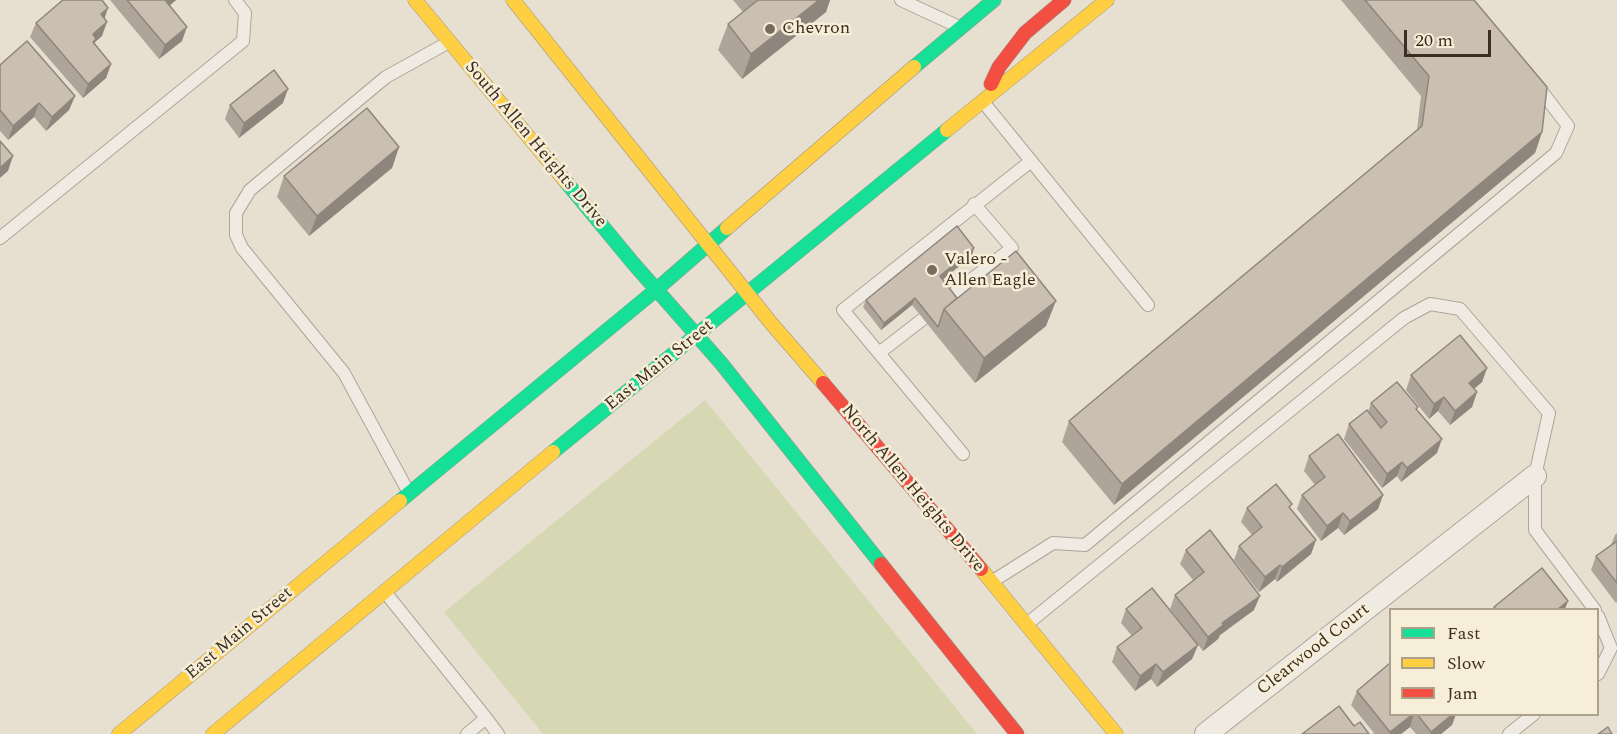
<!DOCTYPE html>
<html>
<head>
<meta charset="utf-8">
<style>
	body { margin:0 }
	#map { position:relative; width:1617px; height:734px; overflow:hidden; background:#e7e0d1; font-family:Spectral,serif }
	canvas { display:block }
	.legend { position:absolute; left:1389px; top:608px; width:210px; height:108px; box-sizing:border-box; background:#f7eed8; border:2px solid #ada18e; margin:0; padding:8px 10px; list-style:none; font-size:18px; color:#3d2e20 }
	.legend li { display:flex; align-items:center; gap:12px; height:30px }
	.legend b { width:30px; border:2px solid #ada18e }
	.scale { position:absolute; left:1404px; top:30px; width:87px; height:27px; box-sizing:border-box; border:3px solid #3d2e20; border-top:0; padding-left:8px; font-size:18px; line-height:21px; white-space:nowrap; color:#3d2e20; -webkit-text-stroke:4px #f7eed8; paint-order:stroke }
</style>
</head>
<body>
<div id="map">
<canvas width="1617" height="734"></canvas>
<ul class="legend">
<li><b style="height:8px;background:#16e098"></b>Fast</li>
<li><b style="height:8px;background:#ffcf43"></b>Slow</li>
<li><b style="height:8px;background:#f24e42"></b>Jam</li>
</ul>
<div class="scale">20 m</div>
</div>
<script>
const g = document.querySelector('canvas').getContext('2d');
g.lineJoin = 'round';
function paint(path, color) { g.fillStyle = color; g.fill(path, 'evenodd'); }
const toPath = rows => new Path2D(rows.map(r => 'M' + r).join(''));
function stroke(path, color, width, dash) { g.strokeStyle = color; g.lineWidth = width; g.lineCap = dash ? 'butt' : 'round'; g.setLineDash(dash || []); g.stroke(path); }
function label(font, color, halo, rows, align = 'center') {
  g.font = font + ' Spectral,serif'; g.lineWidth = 5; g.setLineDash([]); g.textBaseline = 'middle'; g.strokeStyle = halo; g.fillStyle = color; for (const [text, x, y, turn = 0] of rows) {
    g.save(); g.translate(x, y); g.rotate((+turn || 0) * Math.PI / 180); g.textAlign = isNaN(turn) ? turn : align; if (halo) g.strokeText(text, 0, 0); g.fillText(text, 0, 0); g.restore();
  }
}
paint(toPath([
	[705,400,977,734,543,734,444,612]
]), '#d6d7b3');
const lane = toPath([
	[901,0,957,26],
	[984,103,1148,305],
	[0,238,243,41,245,13,235,0],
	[948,298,1012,248,974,204],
	[879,353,923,319],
	[963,454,843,310,1031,161],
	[409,493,344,373,242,248,236,235,236,213,250,190,386,77,449,42],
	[993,581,1053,543,1085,545,1556,153,1568,126,1536,84],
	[385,592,486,718,467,734],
	[1598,616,1611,648,1598,674],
	[1027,624,1404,318,1430,304,1460,309,1549,413,1535,476,1535,530,1595,610],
	[486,718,498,734],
	[1509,734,1534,714]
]);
const street = toPath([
	[1206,734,1535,476]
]);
const fast = toPath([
	[914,67,994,0],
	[566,182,633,263,721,363,881,564],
	[553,452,947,130],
	[400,501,657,289,727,228]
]);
const slow = toPath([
	[415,0,566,182],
	[513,0,771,323,823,383],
	[947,130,1107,0],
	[727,228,914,67],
	[981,569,1116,734],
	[119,734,400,501],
	[213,734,553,452]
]);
const jam = toPath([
	[991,84,999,67,1025,33,1064,0],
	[823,383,981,569],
	[881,564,1017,734]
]);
stroke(lane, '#ada599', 14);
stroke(street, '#ada599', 24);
stroke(fast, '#9c958a', 15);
stroke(slow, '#9c958a', 15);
stroke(jam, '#9c958a', 15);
stroke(lane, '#efebe3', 12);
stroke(street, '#efebe3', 22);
stroke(fast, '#16e098', 14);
stroke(slow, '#ffcf43', 14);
stroke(jam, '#f24e42', 14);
paint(toPath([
	[110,0,176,0,170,5,182,41,159,59],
	[733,0,830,0,826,12,742,79,718,50,728,24,743,12],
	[1341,0,1474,0,1542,132,1535,153,1114,505,1062,442,1069,421,1417,130,1421,96],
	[105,19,102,36,95,42,94,44,111,64,106,78,83,98,30,37,36,23],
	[0,65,75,96,69,110,46,131,34,117,8,140,0,131],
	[283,103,239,138,225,119,230,105],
	[399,147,392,168,309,236,277,197,284,176],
	[972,256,942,280,957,298,1046,326,975,383,912,305,881,330,863,307,866,300],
	[1487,368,1482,382,1474,389,1477,392,1472,407,1450,425,1438,411,1429,419,1406,390,1411,375],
	[1371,403,1417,410,1437,453,1401,482,1397,476,1382,488,1344,439,1349,424,1368,412],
	[1309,456,1383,495,1378,509,1344,535,1338,528,1321,541,1297,509,1302,495,1315,485,1304,471],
	[1247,508,1291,509,1316,540,1311,554,1277,582,1275,579,1259,592,1234,560,1239,546,1252,535,1241,522],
	[1617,533,1617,602,1616,603,1591,570,1596,556,1611,545,1615,535],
	[1186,550,1254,610,1220,635,1218,639,1203,651,1170,609,1175,595,1193,580,1180,564],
	[1126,609,1198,645,1192,659,1157,687,1151,679,1135,691,1112,662,1117,647,1132,636,1121,623],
	[1357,691,1390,714,1456,714,1452,725,1441,734,1416,734,1410,727,1401,734,1372,734,1374,733,1351,705]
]), '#afa499');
paint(toPath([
	[165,0,176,0,160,14],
	[819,0,830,0,826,12,742,79,751,54],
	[108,8,103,23,101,14],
	[107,22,102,36,95,42,91,53,93,34],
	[187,27,182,41,159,59,165,45],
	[111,64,106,78,83,98,88,84],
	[288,89,283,103,239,138,244,123],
	[75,96,69,110,46,131,52,117],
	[39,103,34,117,8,140,13,126],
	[1542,132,1535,153,1114,505,1122,484],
	[399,147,392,168,309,236,317,216],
	[13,156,8,171,0,178,0,168],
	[974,248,972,256,937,284,940,276],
	[915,298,912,305,881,330,884,323],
	[1056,301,1046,326,975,383,984,358],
	[1487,368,1482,382,1464,397,1469,383],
	[1477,392,1472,407,1450,425,1455,411],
	[1444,397,1438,411,1429,419,1434,404],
	[1442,439,1437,453,1401,482,1407,468],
	[1402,462,1397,476,1382,488,1387,474],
	[1383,495,1378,509,1344,535,1350,521],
	[1343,513,1338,528,1321,541,1327,526],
	[1316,540,1311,554,1277,582,1282,567],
	[1280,565,1275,579,1259,592,1265,577],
	[1260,596,1254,610,1220,635,1218,639,1203,651,1208,637,1222,623],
	[1568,601,1565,609,1558,609],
	[1198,645,1192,659,1157,687,1163,672],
	[1156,664,1151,679,1135,691,1140,676],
	[1413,714,1414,714,1410,727,1401,734,1389,734,1390,732],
	[1453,714,1456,714,1452,725,1441,734,1430,734,1431,732]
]), '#8e867d');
const building = toPath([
	[63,0,102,0,108,8,101,14,107,22,93,34,96,39,93,42,111,64,88,84,36,23,63,0],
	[127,0,165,0,187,27,165,45,127,0],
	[758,0,819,0,751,54,728,24,758,0],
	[1365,0,1474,0,1547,87,1542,132,1122,484,1069,421,1422,126,1429,76,1365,0],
	[27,41,75,96,52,117,39,103,13,126,0,110,0,65,27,41],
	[274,70,288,89,244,123,230,105,274,70],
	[367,108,399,147,317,216,284,176,367,108],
	[0,141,13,156,0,168,0,141],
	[957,226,974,248,940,276,957,298,944,309,938,327,915,298,884,323,866,300,957,226],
	[1016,251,1056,301,984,358,944,309,1016,251],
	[1460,335,1487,368,1469,383,1477,392,1455,411,1444,397,1434,404,1411,375,1460,335],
	[1397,382,1418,407,1416,409,1442,439,1407,468,1402,462,1387,474,1349,424,1367,410,1381,428,1387,422,1371,403,1397,382],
	[1338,434,1383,495,1350,521,1343,513,1327,526,1302,495,1325,477,1309,456,1338,434],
	[1276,484,1292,504,1289,507,1316,540,1282,567,1280,565,1265,577,1239,546,1262,527,1247,508,1276,484],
	[1210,530,1260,596,1222,623,1223,625,1208,637,1175,595,1204,572,1186,550,1210,530],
	[1617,541,1617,583,1596,556,1617,541],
	[1542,568,1568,601,1558,609,1496,609,1494,607,1542,568],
	[1152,588,1198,645,1163,672,1156,664,1140,676,1117,647,1142,628,1126,609,1152,588],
	[1390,663,1390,714,1413,714,1390,732,1357,691,1390,663],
	[1339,706,1354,726,1360,722,1369,734,1302,734,1339,706],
	[1417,714,1453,714,1431,732,1417,714],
	[1608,727,1612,734,1598,734,1608,727]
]);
paint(building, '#cbbfb2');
stroke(building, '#8e867d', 1.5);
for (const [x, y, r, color] of [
	[770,29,6,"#786c5e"],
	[932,270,6,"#786c5e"]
]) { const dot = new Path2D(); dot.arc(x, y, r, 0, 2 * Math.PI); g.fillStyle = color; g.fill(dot); stroke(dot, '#f7eed8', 2); }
label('18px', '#3d2e20', '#f7eed8', [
	["Chevron",782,29],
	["Valero -",944,260],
	["Allen Eagle",944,281]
], 'left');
label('18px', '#3d2e20', '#f7eed8', [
	["South Allen Heights Drive",535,145,50],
	["East Main Street",660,366,-39],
	["North Allen Heights Drive",912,489,50],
	["East Main Street",240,634,-40],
	["Clearwood Court",1314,650,-38]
]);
</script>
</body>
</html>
